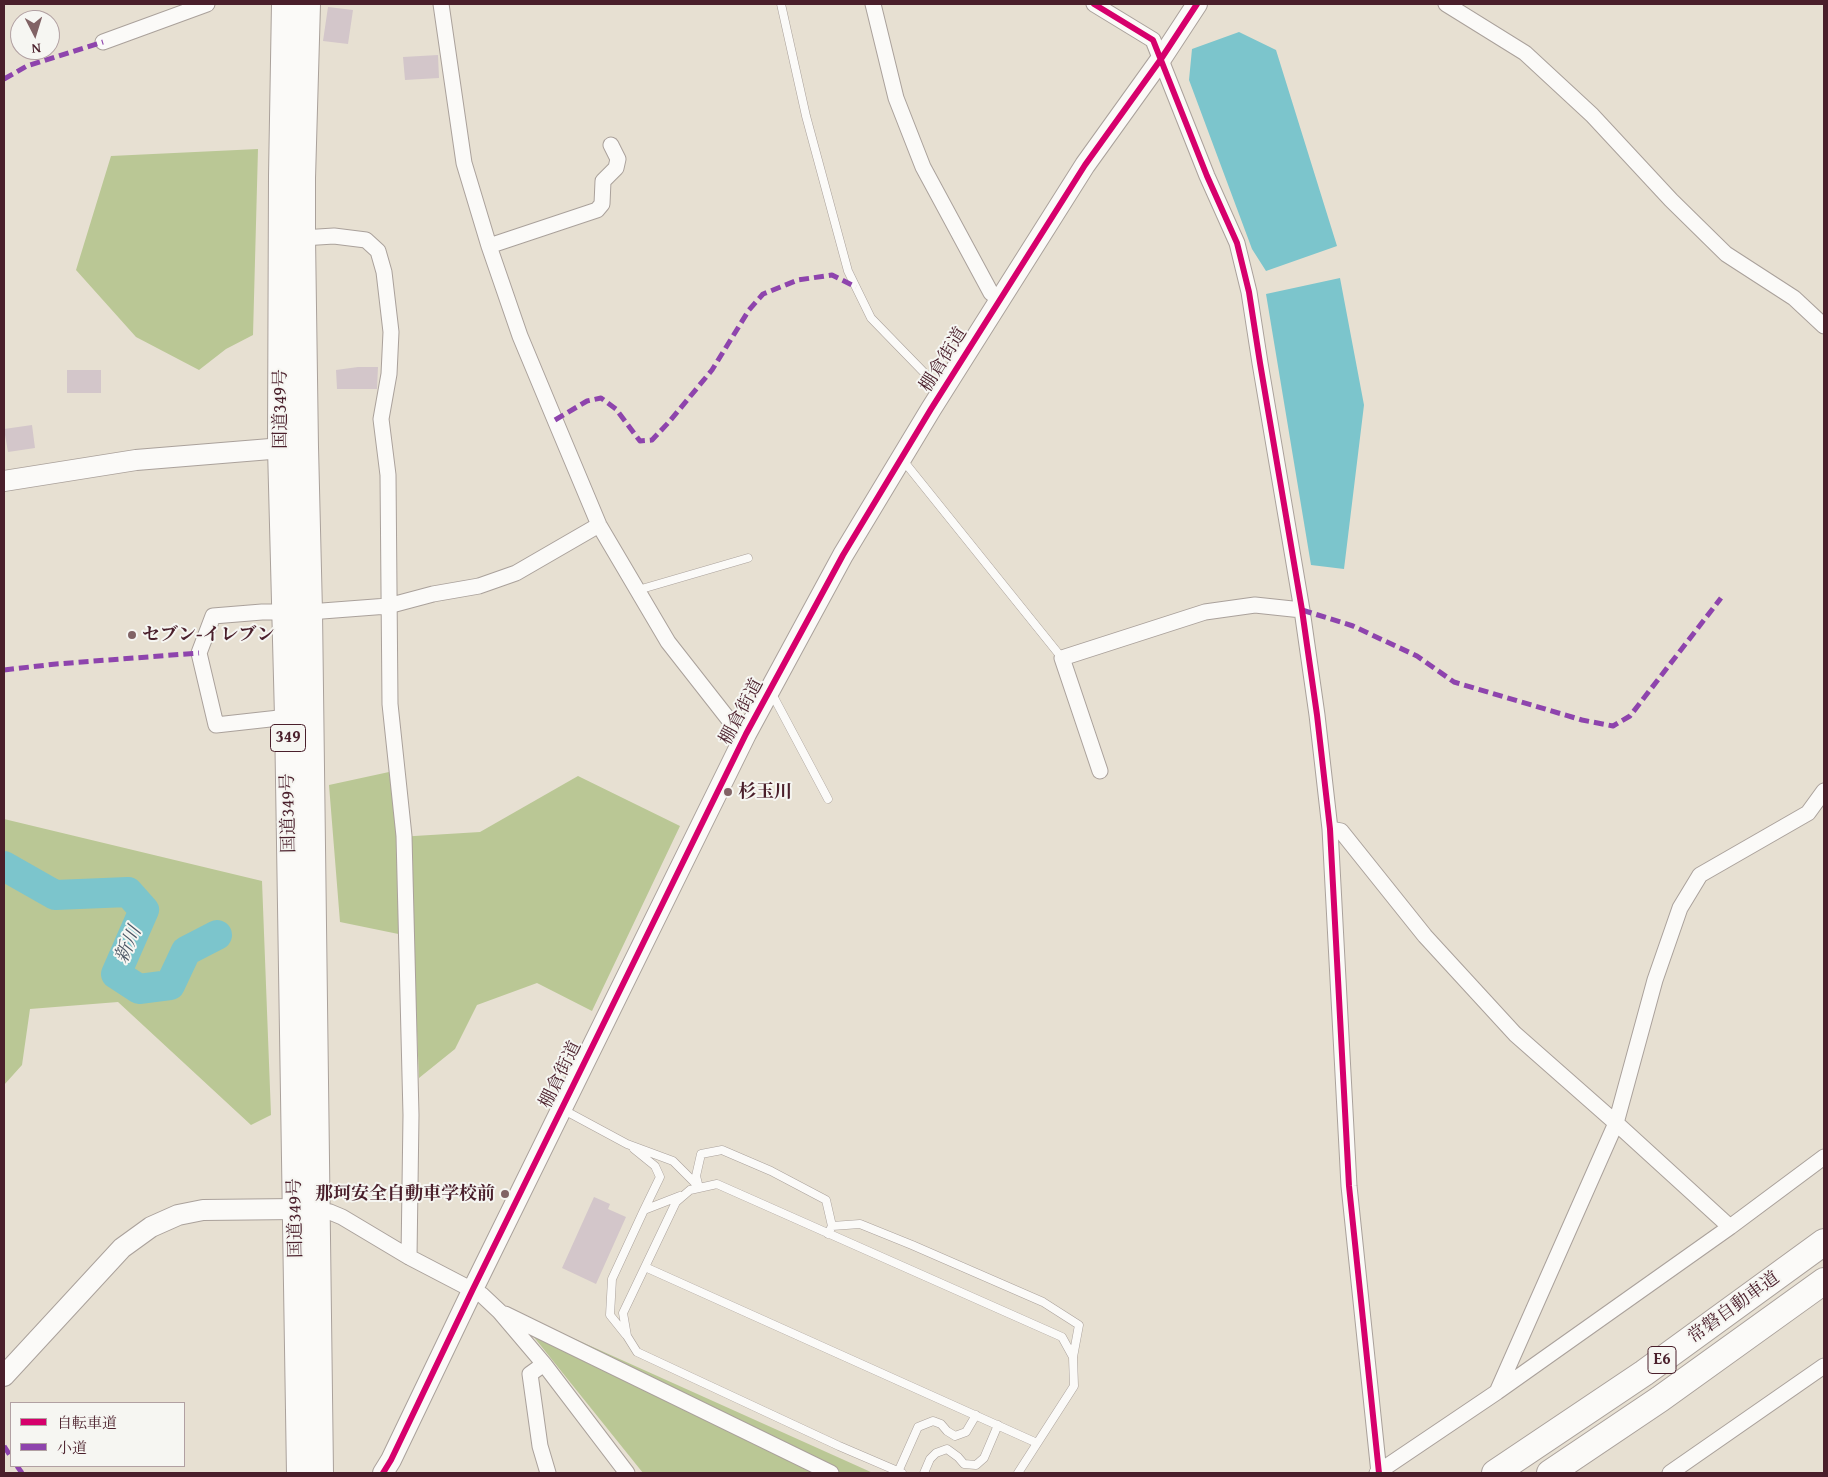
<!DOCTYPE html>
<html>
<head>
<meta charset="utf-8">
<style>
	body { margin:0 }
	#map { position:relative; width:1828px; height:1477px; overflow:hidden; background:#e7e0d2; font-family:"Gentium Book Plus","Noto Serif JP",serif }
	canvas { display:block }
	.frame { position:absolute; inset:0; border:5px solid #4a1f2b; pointer-events:none }
	.legend { position:absolute; left:10px; top:1402px; width:175px; height:65px; box-sizing:border-box; background:#f6f6f2; border:1px solid #b1a0a2; margin:0; padding:6px 9px; list-style:none; font-size:15px; color:#4a1f2b }
	.legend li { display:flex; align-items:center; gap:10px; height:25px }
	.legend b { width:25px; border:1px solid #b1a0a2 }
	.north { position:absolute; left:10px; top:10px; width:50px; height:50px; box-sizing:border-box; background:#f6f6f2; border:1px solid #b1a0a2; border-radius:50%; rotate:175deg; font-size:14px; font-weight:700; line-height:20px; text-align:center; color:#4a1f2b }
	.north::after { content:''; display:block; margin:auto; width:18px; height:22px; background:#816365; clip-path:polygon(50% 0,100% 100%,50% 72%,0 100%) }
</style>
</head>
<body>
<div id="map">
<canvas width="1828" height="1477"></canvas>
<div class="frame"></div>
<ul class="legend">
<li><b style="height:6px;background:#d6006c"></b>自転車道</li>
<li><b style="height:6px;background:#8e44ad"></b>小道</li>
</ul>
<div class="north">N</div>
</div>
<script>
const g = document.querySelector('canvas').getContext('2d');
g.lineJoin = 'round';
function paint(path, color) { g.fillStyle = color; g.fill(path, 'evenodd'); }
const toPath = rows => new Path2D(rows.map(r => 'M' + r).join(''));
function stroke(path, color, width, dash) { g.strokeStyle = color; g.lineWidth = width; g.lineCap = dash ? 'butt' : 'round'; g.setLineDash(dash || []); g.stroke(path); }
function label(font, color, halo, rows, align = 'center') {
  g.font = font + ' "Gentium Book Plus","Noto Serif JP",serif'; g.lineWidth = 4; g.setLineDash([]); g.textBaseline = 'middle'; g.strokeStyle = halo; g.fillStyle = color; for (const [text, x, y, turn = 0] of rows) {
    g.save(); g.translate(x, y); g.rotate((+turn || 0) * Math.PI / 180); g.textAlign = isNaN(turn) ? turn : align; if (halo) g.strokeText(text, 0, 0); g.fillText(text, 0, 0); g.restore();
  }
}
paint(toPath([
	[258,149,253,335,226,349,199,370,136,337,76,270,111,156],
	[389,772,398,837,480,832,578,776,680,826,592,1011,537,983,477,1005,455,1049,419,1078,413,937,340,922,329,785],
	[4,819,262,881,271,1115,251,1125,118,1002,30,1009,22,1065,4,1085],
	[535,1321,873,1473,643,1473,533,1336]
]), '#bac795');
paint(toPath([
	[1239,32,1276,50,1337,246,1266,271,1252,249,1189,80,1192,49],
	[1340,278,1364,405,1344,569,1311,565,1266,294]
]), '#7cc5cc');
stroke(toPath([
	[4,866,55,895,128,892,144,910,116,974,139,989,170,985,186,951,217,935]
]), '#7cc5cc', 30);
paint(toPath([
	[328,7,353,10,348,44,323,41],
	[438,55,439,78,405,80,403,57],
	[358,367,378,367,377,389,337,389,336,370],
	[67,370,101,370,101,393,67,393],
	[32,425,35,448,8,452,4,429],
	[594,1197,610,1204,608,1209,626,1217,596,1284,562,1268]
]), '#d3c6ca');
const lane = toPath([
	[781,4,806,116,848,271,871,318,941,390],
	[902,459,1062,658],
	[638,590,748,558],
	[771,692,828,799],
	[562,1109,627,1144,673,1161,698,1186],
	[634,1149,655,1166,660,1177,644,1210],
	[699,1188,696,1176,701,1154,722,1150,771,1171,826,1200,832,1226],
	[828,1234,832,1226,860,1224,912,1245,1043,1302,1079,1325,1073,1357],
	[645,1267,1037,1443],
	[626,1335,610,1315,612,1279,644,1210,680,1196],
	[898,1472,918,1427,933,1421,941,1424,947,1431,955,1436,966,1432,976,1415],
	[902,1473,839,1446,637,1352,627,1336,623,1313,676,1202,690,1190,717,1184,1062,1337,1073,1357,1074,1386,1018,1473],
	[924,1473,930,1459,936,1453,947,1449,958,1457,964,1464,976,1465,984,1458,998,1425]
]);
const street = toPath([
	[441,4,464,163,489,246,520,336,555,420,599,525,668,642,733,725,746,734],
	[873,4,896,98,923,167,991,293,1001,298],
	[1094,4,1153,40,1207,176,1237,243,1249,292,1260,363,1302,610,1317,715,1330,829,1349,1186,1379,1473],
	[1446,4,1525,53,1592,115,1671,200,1726,254,1794,298,1824,326],
	[103,42,207,4],
	[302,238,334,236,366,240,378,251,384,272,391,332,389,374,381,419,388,475,390,704,404,836,411,1115,409,1257],
	[489,246,597,210,602,204,603,181,616,168,618,159,611,145],
	[288,717,216,725,199,653,213,616,262,612,309,612,388,606,433,594,479,586,516,573,599,525],
	[1100,771,1062,658,1205,612,1255,605,1302,610],
	[1330,829,1341,831,1425,936,1515,1034,1616,1123,1730,1227],
	[310,1209,330,1212,342,1217,409,1257,482,1295,499,1311,544,1364,627,1473],
	[505,1314,831,1473],
	[544,1364,530,1374,540,1446,548,1473],
	[1497,1392,1616,1123,1655,980,1680,908,1700,875,1808,813,1824,791],
	[1377,1473,1497,1392,1730,1227,1824,1157],
	[1670,1473,1824,1366]
]);
const secondary = toPath([
	[4,481,136,460,295,447],
	[4,1376,122,1248,151,1227,178,1215,203,1210,296,1209],
	[383,1473,391,1460,473,1289,746,734,843,555,931,409,1085,165,1161,59,1197,4]
]);
const highway = toPath([
	[285,4,282,176,281,448,288,717,300,1473],
	[307,4,302,178,302,238,305,447,309,612,320,1473],
	[1495,1473,1644,1373,1824,1242],
	[1550,1473,1660,1399,1824,1281]
]);
stroke(lane, '#aaa19b', 9);
stroke(street, '#aaa19b', 17);
stroke(secondary, '#aaa19b', 22);
stroke(highway, '#aaa19b', 28);
stroke(lane, '#fbfaf8', 8);
stroke(street, '#fbfaf8', 15);
stroke(secondary, '#fbfaf8', 20);
stroke(highway, '#fbfaf8', 26);
stroke(toPath([
	[4,79,27,66,103,42],
	[555,420,587,401,601,398,616,409,640,441,652,440,669,422,712,370,749,310,763,294,798,280,832,275,856,287],
	[1302,610,1353,626,1417,656,1454,682,1582,720,1613,726,1630,716,1721,598],
	[4,670,56,664,199,653],
	[4,1446,11,1457],
	[17,1466,22,1473]
]), '#8e44ad', 5, [10, 5]);
stroke(toPath([
	[1094,4,1153,40,1207,176,1237,243,1249,292,1260,363,1302,610,1317,715,1330,829,1349,1186,1379,1473],
	[383,1473,391,1460,473,1289,746,734,843,555,931,409,1085,165,1161,59,1197,4]
]), '#d6006c', 6);
for (const [x, y, r, color] of [
	[132,635,5,"#816365"],
	[728,792,5,"#816365"],
	[505,1194,5,"#816365"]
]) { const dot = new Path2D(); dot.arc(x, y, r, 0, 2 * Math.PI); g.fillStyle = color; g.fill(dot); stroke(dot, '#f6f6f2', 2); }
for (const [x, y, w] of [
	[288,738,35],
	[1662,1360,28]
]) { const box = new Path2D(); box.roundRect(x - w / 2, y - 13.5, w, 27, 4); g.fillStyle = '#f6f6f2'; g.fill(box); stroke(box, '#4a1f2b', 1); }
label('bold 16px', '#4a1f2b', null, [
	["349",288,738],
	["E6",1662,1360]
]);
label('18px', '#4a1f2b', '#f6f6f2', [
	["棚倉街道",944,360,-58],
	["国道349号",281,409,-90],
	["棚倉街道",742,712,-62],
	["国道349号",289,813,-91],
	["棚倉街道",561,1075,-64],
	["国道349号",296,1218,-91],
	["常磐自動車道",1734,1308,-36]
]);
label('bold 18px', '#4a1f2b', '#f6f6f2', [
	["セブン-イレブン",142,635],
	["杉玉川",738,792],
	["那珂安全自動車学校前",495,1194,"right"]
], 'left');
label('italic 19px', '#4b5563', '#f6f6f2', [
	["新川",129,945,-66]
]);
</script>
</body>
</html>
